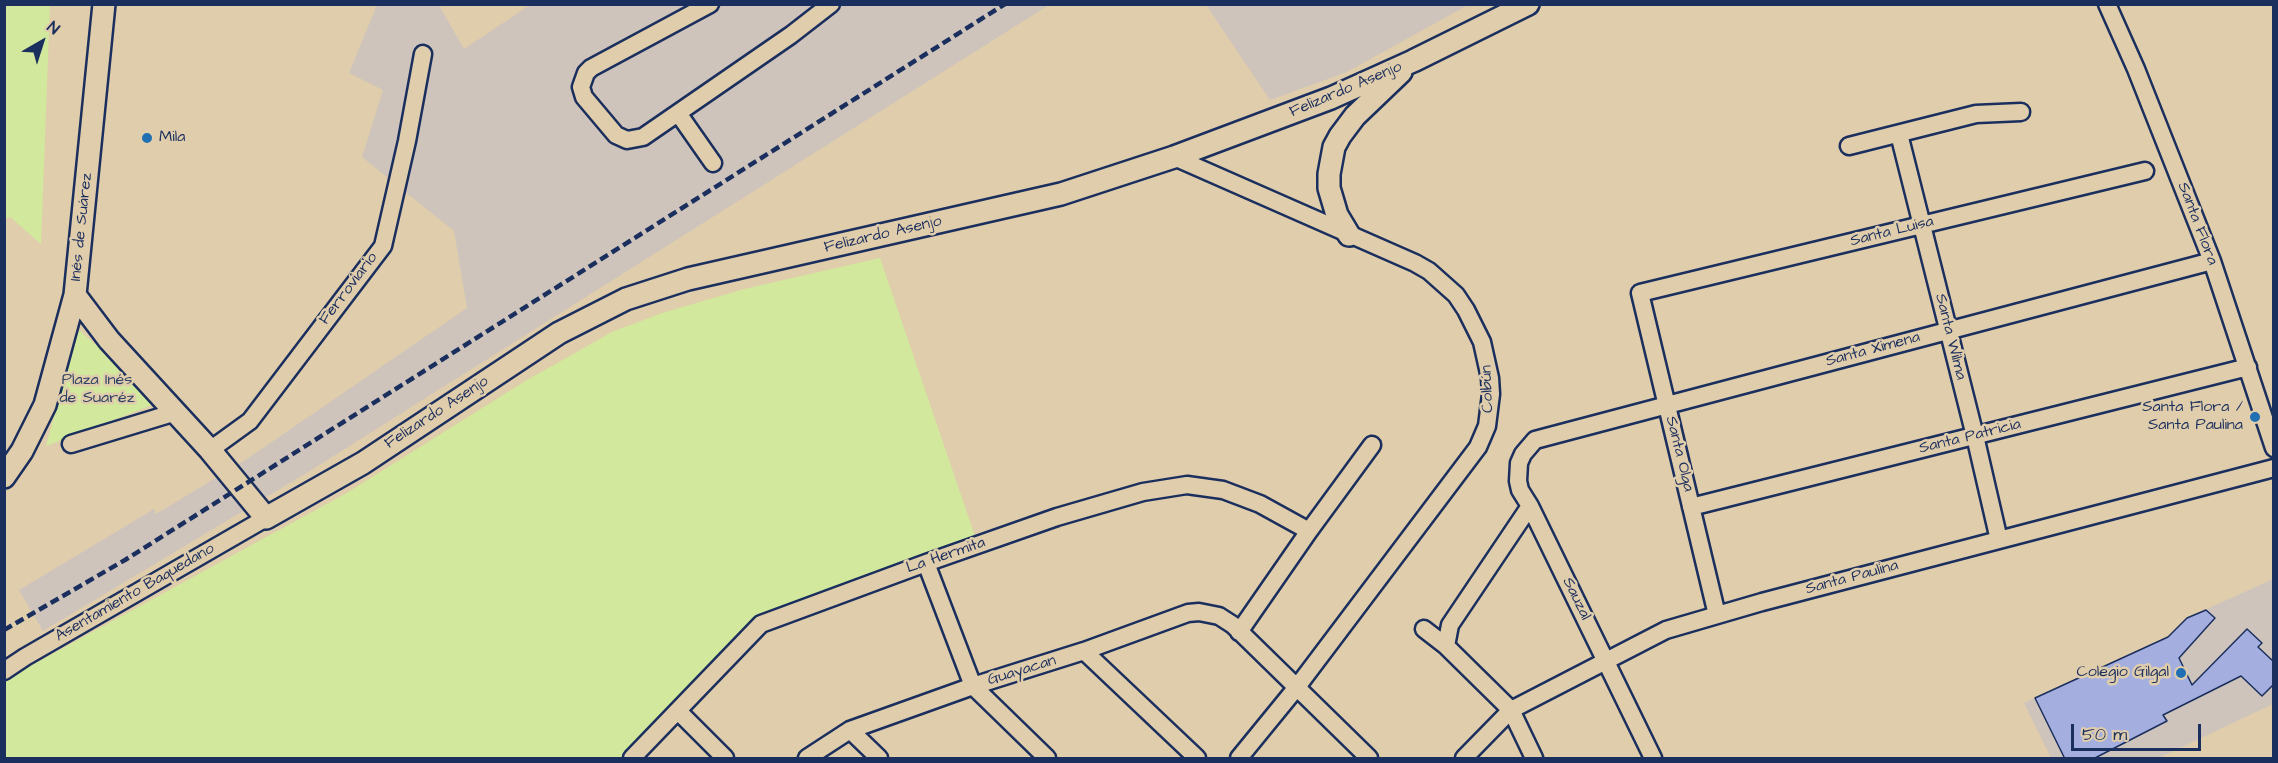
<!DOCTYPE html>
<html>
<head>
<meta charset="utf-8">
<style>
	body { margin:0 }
	#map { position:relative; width:2278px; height:763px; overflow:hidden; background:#e0cdab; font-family:"Architects Daughter",sans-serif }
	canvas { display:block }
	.frame { position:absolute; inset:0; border:6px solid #1b2f5e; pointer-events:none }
	.north { position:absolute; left:12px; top:12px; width:60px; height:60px; -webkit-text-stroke:4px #e0cdab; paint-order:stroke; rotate:39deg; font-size:16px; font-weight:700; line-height:24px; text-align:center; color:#1b2f5e }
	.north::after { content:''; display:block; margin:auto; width:21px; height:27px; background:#1b2f5e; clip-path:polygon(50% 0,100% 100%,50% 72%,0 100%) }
	.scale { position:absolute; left:2071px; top:724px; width:130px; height:27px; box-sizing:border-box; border:3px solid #1b2f5e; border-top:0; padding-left:8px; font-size:18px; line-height:21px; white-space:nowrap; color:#1b2f5e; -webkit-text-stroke:4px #e0cdab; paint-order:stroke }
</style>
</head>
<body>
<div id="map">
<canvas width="2278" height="763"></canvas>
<div class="frame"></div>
<div class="north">N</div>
<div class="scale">50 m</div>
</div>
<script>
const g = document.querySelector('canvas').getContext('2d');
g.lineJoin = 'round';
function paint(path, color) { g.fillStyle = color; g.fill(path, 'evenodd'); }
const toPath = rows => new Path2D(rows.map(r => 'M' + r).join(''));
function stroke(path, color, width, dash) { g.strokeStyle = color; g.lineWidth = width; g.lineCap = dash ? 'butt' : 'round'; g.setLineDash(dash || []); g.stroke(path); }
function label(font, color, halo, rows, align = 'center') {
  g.font = font + ' "Architects Daughter",sans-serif'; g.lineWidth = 5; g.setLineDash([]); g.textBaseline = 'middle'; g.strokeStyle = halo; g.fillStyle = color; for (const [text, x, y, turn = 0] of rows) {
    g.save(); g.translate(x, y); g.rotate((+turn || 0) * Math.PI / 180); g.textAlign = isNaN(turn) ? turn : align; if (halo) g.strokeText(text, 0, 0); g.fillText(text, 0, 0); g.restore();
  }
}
paint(toPath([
	[377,5,439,5,464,49,530,5,1049,5,313,469,43,631,19,590,154,509,156,514,247,459,467,308,454,231,362,157,383,90,349,73],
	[1206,5,1468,5,1347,72,1270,100],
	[2273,579,2273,704,2159,758,2051,758,2024,703,2168,637,2187,618]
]), '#cec4bb');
paint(toPath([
	[5,4,50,5,41,244,10,217,5,219],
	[880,258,976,539,744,638,623,758,5,758,4,670,10,677,345,494,527,380,612,332,662,313,744,289],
	[78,329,160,402,46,446]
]), '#d1e89d');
const building = toPath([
	[2206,610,2215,618,2179,658,2192,685,2247,629,2262,643,2258,647,2274,662,2274,684,2262,696,2241,676,2163,715,2167,721,2093,759,2065,759,2035,698,2168,637,2187,618,2206,610]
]);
paint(building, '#a5afdf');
stroke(building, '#1b2f5e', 1.5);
const minor = toPath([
	[710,4,591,68,586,73,581,87,584,97,616,135,627,140,643,137,791,35,831,4],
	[2107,4,2136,69,2212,261,2274,448],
	[678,113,713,163],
	[1899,134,1975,436,1999,540],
	[1849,146,1976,114,2021,112],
	[1174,157,1415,263,1429,271,1456,295,1466,310,1482,342,1490,378,1491,394,1487,426,1478,447,1297,687,1239,758],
	[71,444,176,412],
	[210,450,250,421,383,246,407,141,423,54],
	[1691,507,2248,367],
	[926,563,973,686,1047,758],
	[1717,615,1640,293,2145,171],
	[1424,629,1446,646,1511,710,1534,758],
	[1239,632,1309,531,1372,445],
	[1446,646,1450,625,1530,506],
	[1084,651,1197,758],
	[4,671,25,657,266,518],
	[678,711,725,758],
	[850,730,879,758],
	[632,758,761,624,926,563,1057,517,1143,492,1187,485,1223,490,1260,504,1309,531],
	[807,758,850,730,973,686,1084,651,1188,613,1199,612,1219,616,1233,625,1369,758],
	[1464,758,1511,710,1666,630,1762,602,2274,468],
	[1653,758,1530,506,1520,490,1518,481,1519,463,1523,454,1535,440,2212,261]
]);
const tertiary = toPath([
	[1349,235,1337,215,1329,188,1329,174,1334,147,1340,136,1355,116,1401,72],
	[75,295,109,340,210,450,266,518,363,463,559,333,626,299,688,279,1061,194,1174,157,1331,98,1413,61,1528,4],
	[4,477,22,451,45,405,75,295,104,4]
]);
stroke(minor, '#1b2f5e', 21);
stroke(tertiary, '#1b2f5e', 26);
stroke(minor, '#e0cdab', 16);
stroke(tertiary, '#e0cdab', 21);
stroke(toPath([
	[4,630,125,560,1005,4]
]), '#1b2f5e', 4.5, [9, 4.5]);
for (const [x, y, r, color] of [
	[147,138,6,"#1f6fb2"],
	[2255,417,6,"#1f6fb2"],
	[2181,673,6,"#1f6fb2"]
]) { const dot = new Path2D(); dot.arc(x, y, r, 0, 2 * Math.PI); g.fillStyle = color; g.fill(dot); stroke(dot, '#e0cdab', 2); }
label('16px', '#1b2f5e', '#e0cdab', [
	["Felizardo Asenjo",1346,90,-23],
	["Santa Flora",2197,224,69],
	["Inés de Suárez",82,227,-84],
	["Santa Luisa",1892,232,-14],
	["Felizardo Asenjo",883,235,-13],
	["Ferroviario",349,289,-53],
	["Santa Wilma",1950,337,76],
	["Santa Ximena",1873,350,-15],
	["Colbún",1488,389,-92],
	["Felizardo Asenjo",437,413,-33],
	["Santa Patricia",1970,437,-14],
	["Santa Olga",1679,454,76],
	["La Hermita",946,556,-19],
	["Santa Paulina",1852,578,-15],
	["Asentamiento Baquedano",135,593,-30],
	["Sauzal",1576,599,64],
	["Guayacan",1022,671,-17]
]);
label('16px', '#1b2f5e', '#e0cdab', [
	["Mila",159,138,"left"],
	["Santa Flora /",2243,408],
	["Santa Paulina",2243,426],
	["Colegio Gilgal",2169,673]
], 'right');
label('16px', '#2d4264', '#e0cdab', [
	["Plaza Inés",97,381],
	["de Suaréz",97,399]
]);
</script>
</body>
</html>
